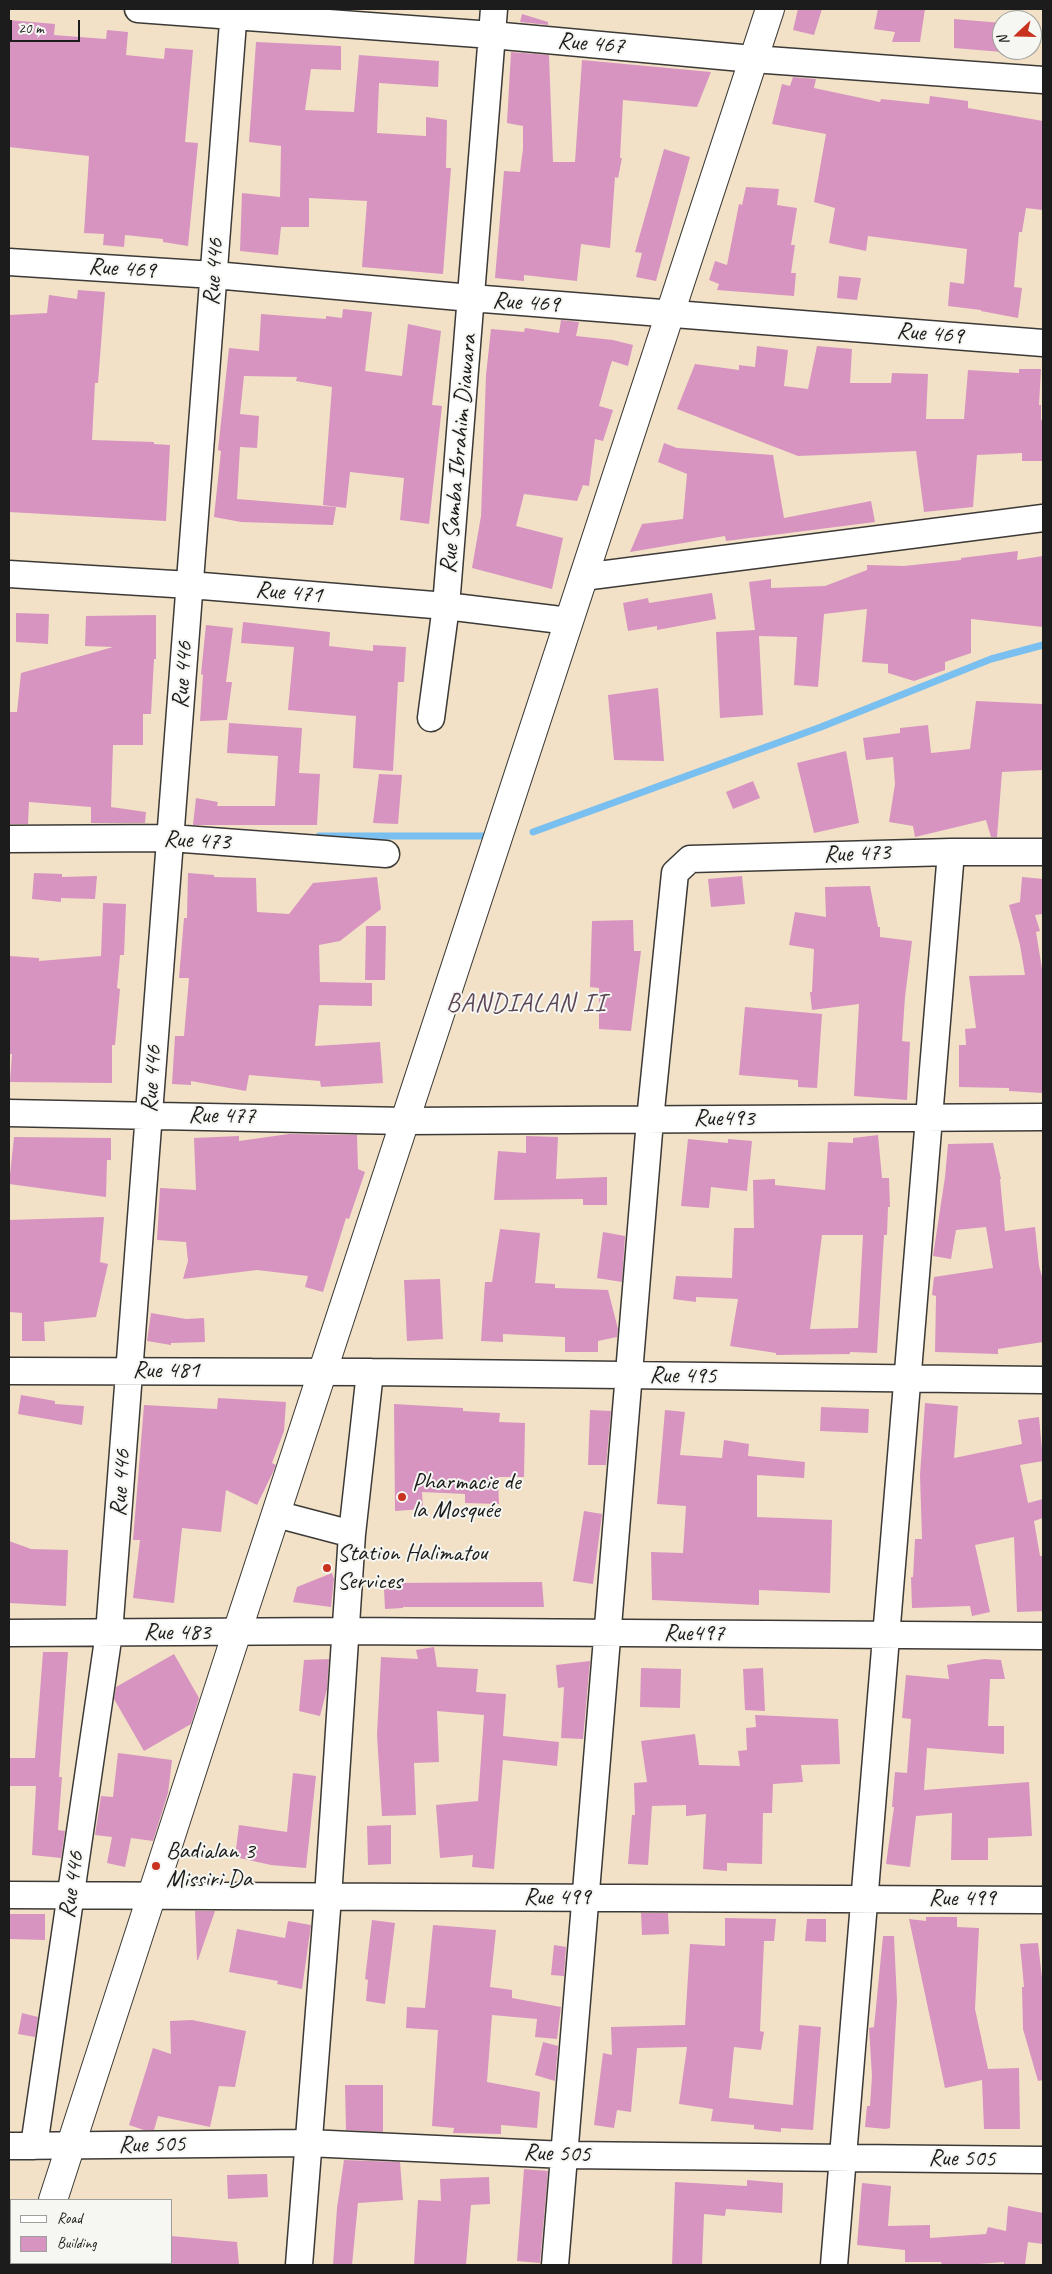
<!DOCTYPE html>
<html>
<head>
<meta charset="utf-8">
<style>
	body { margin:0 }
	#map { position:relative; width:1052px; height:2274px; overflow:hidden; background:#f2e1c6; font-family:Caveat,sans-serif }
	canvas { display:block }
	.frame { position:absolute; inset:0; border:10px solid #1c1c1c; pointer-events:none }
	.legend { position:absolute; left:10px; top:2199px; width:162px; height:65px; box-sizing:border-box; background:#f6f6f2; border:1px solid #9f9f9c; margin:0; padding:6px 9px; list-style:none; font-size:15px; color:#1c1c1c }
	.legend li { display:flex; align-items:center; gap:10px; height:25px }
	.legend b { width:25px; border:1px solid #9f9f9c }
	.north { position:absolute; left:992px; top:10px; width:50px; height:50px; box-sizing:border-box; background:#f6f6f2; border:1px solid #9f9f9c; border-radius:50%; rotate:249deg; font-size:14px; font-weight:700; line-height:20px; text-align:center; color:#1c1c1c }
	.north::after { content:''; display:block; margin:auto; width:18px; height:22px; background:#c8321e; clip-path:polygon(50% 0,100% 100%,50% 72%,0 100%) }
	.scale { position:absolute; left:10px; top:20px; width:70px; height:22px; box-sizing:border-box; border:2px solid #1c1c1c; border-top:0; padding-left:6px; font-size:15px; line-height:18px; white-space:nowrap; color:#1c1c1c; -webkit-text-stroke:4px #f6f6f2; paint-order:stroke }
</style>
</head>
<body>
<div id="map">
<canvas width="1052" height="2274"></canvas>
<div class="frame"></div>
<ul class="legend">
<li><b style="height:6px;background:#fff"></b>Road</li>
<li><b style="height:14px;background:#d794c0"></b>Building</li>
</ul>
<div class="north">N</div>
<div class="scale">20 m</div>
</div>
<script>
const g = document.querySelector('canvas').getContext('2d');
g.lineJoin = 'round';
const toPath = rows => new Path2D(rows.map(r => 'M' + r).join(''));
function stroke(path, color, width, dash) { g.strokeStyle = color; g.lineWidth = width; g.lineCap = dash ? 'butt' : 'round'; g.setLineDash(dash || []); g.stroke(path); }
function paint(path, color) { g.fillStyle = color; g.fill(path, 'evenodd'); }
function label(font, color, halo, rows, align = 'center') {
  g.font = font + ' Caveat,sans-serif'; g.lineWidth = 4; g.setLineDash([]); g.textBaseline = 'middle'; g.strokeStyle = halo; g.fillStyle = color; for (const [text, x, y, turn = 0] of rows) {
    g.save(); g.translate(x, y); g.rotate((+turn || 0) * Math.PI / 180); g.textAlign = isNaN(turn) ? turn : align; if (halo) g.strokeText(text, 0, 0); g.fillText(text, 0, 0); g.restore();
  }
}
stroke(toPath([
	[533,832,821,727,991,659,1043,645],
	[319,836,489,836]
]), '#79bff0', 7);
paint(toPath([
	[798,9,822,9,814,35,793,30],
	[878,9,925,9,920,42,892,42,895,32,874,29],
	[522,14,548,22,548,25,520,22],
	[954,19,1002,23,1002,52,954,48],
	[9,20,55,24,54,35,106,39,107,30,128,32,126,55,164,59,165,48,193,50,185,142,198,143,188,246,163,242,163,239,125,235,124,247,103,245,104,234,84,233,89,156,9,147],
	[256,42,341,46,341,70,311,69,305,110,354,112,359,55,439,61,438,87,379,83,377,133,426,136,426,117,447,120,446,168,451,168,443,274,362,267,367,201,309,198,309,227,281,227,278,255,240,251,242,193,280,197,281,146,249,142],
	[511,52,549,55,553,162,575,162,582,60,711,72,697,107,623,100,620,158,622,158,618,178,615,177,610,248,581,244,577,281,524,275,524,281,495,278,504,171,520,172,523,149,523,126,507,123],
	[793,77,816,79,814,88,880,102,881,99,929,104,930,96,968,101,968,108,1043,121,1043,210,1026,208,1022,232,1019,232,1014,287,1022,288,1018,318,981,311,981,310,948,306,950,282,964,284,967,249,868,236,866,251,829,243,835,208,814,202,826,134,772,124,782,84,790,86],
	[664,149,690,157,656,281,636,277,642,253,635,252],
	[746,187,779,189,777,205,797,208,791,245,795,245,791,273,796,273,794,296,717,290,719,284,709,280,715,261,727,265,739,204,742,205],
	[839,276,861,278,857,300,837,298],
	[78,290,105,292,98,383,95,383,92,440,154,442,154,444,170,445,166,521,9,512,9,315,47,313,49,295,77,299],
	[343,309,372,312,365,371,402,376,408,324,441,331,432,405,442,406,429,524,400,520,404,478,350,472,346,508,323,505,332,387,296,381,297,377,244,376,240,414,259,416,257,448,240,447,237,499,336,507,333,525,241,522,214,517,221,451,218,450,229,348,259,351,261,314,326,319,326,316,342,318],
	[561,320,579,322,576,336,613,340,633,345,628,366,612,361,610,367,599,406,613,410,603,441,595,439,589,486,583,485,577,501,524,494,516,526,563,538,552,589,472,568,481,516,486,375,491,329,524,332,525,328,559,333],
	[757,346,788,350,784,386,808,389,817,346,852,349,850,383,891,383,892,373,928,374,926,419,964,419,968,370,1019,373,1019,369,1041,369,1039,405,1041,405,1041,420,1043,420,1043,461,1022,461,1022,453,977,455,973,507,924,512,916,451,798,456,677,409,695,364,739,370,739,365,755,367],
	[664,443,677,448,773,455,784,518,871,501,875,522,726,541,725,536,630,552,642,524,683,519,687,474,658,462],
	[1018,551,1017,560,1043,556,1043,627,971,619,971,653,945,662,945,670,914,681,888,673,888,664,862,662,867,609,824,614,818,687,794,685,797,637,759,636,763,715,720,718,716,632,755,630,749,582,771,579,771,588,825,586,867,570,867,565,904,566,961,560,961,558],
	[712,593,716,619,657,630,657,626,628,631,623,603,648,598,649,603],
	[16,613,49,614,48,644,16,642],
	[156,615,156,659,154,659,151,714,143,714,143,745,113,745,111,807,146,812,145,823,91,823,91,807,29,802,28,824,9,824,9,712,17,712,21,673,113,647,85,646,86,616],
	[243,622,330,632,329,646,373,651,373,645,406,647,404,682,398,682,393,771,353,768,356,716,288,710,294,647,241,643],
	[206,625,233,628,226,682,232,682,227,720,200,721,203,675,201,674],
	[658,688,664,761,614,760,608,695],
	[976,701,1043,704,1043,770,1002,772,997,837,991,837,986,820,915,837,913,826,889,822,895,784,893,757,866,760,863,738,900,733,900,728,928,725,931,753,970,749],
	[229,723,302,728,299,773,320,774,317,825,193,825,196,798,218,802,217,806,275,806,278,756,227,753],
	[846,751,859,823,814,833,797,763],
	[379,774,402,775,398,824,373,823],
	[753,781,760,798,733,809,726,792],
	[34,873,62,874,62,877,97,876,95,899,61,898,61,902,32,899],
	[188,873,214,875,214,877,256,878,257,912,289,914,313,883,377,877,381,909,340,941,319,945,320,982,372,983,372,1006,319,1005,315,1046,380,1042,383,1083,321,1087,320,1081,249,1075,246,1091,191,1081,191,1085,172,1084,175,1036,184,1036,189,978,179,978,184,918,187,918],
	[742,876,745,904,711,907,708,879],
	[1022,877,1043,879,1043,914,1035,915,1040,931,1036,932,1043,975,1043,1093,1009,1091,1009,1088,959,1087,959,1045,966,1045,965,1029,976,1028,969,976,1025,975,1020,945,1009,905,1020,902],
	[870,886,878,927,880,927,880,937,912,941,905,997,902,1041,910,1042,907,1100,854,1096,859,1004,812,1010,810,992,812,992,814,949,789,945,795,912,826,917,825,887],
	[103,903,126,904,124,955,120,955,117,988,120,989,115,1045,112,1045,112,1083,10,1082,12,1054,9,1054,9,956,39,958,39,961,101,956],
	[633,920,634,951,641,951,631,1031,599,1029,599,988,590,987,592,921],
	[366,926,386,926,385,980,365,980],
	[745,1007,822,1014,817,1088,798,1087,798,1080,739,1075],
	[289,1134,357,1135,358,1169,365,1172,349,1219,346,1218,323,1292,305,1287,308,1276,257,1270,183,1279,188,1261,186,1242,157,1240,160,1188,196,1190,194,1138,239,1136,239,1141],
	[878,1135,882,1178,889,1178,890,1207,888,1207,887,1235,884,1235,877,1353,850,1352,850,1354,776,1355,776,1353,730,1346,738,1299,696,1297,696,1302,673,1299,676,1276,732,1278,734,1228,754,1228,753,1180,775,1179,775,1185,825,1190,828,1142,853,1143,853,1138],
	[822,1235,863,1235,858,1328,810,1329],
	[526,1136,558,1137,556,1179,607,1177,607,1205,583,1205,583,1199,494,1200,498,1151,526,1153],
	[14,1137,111,1138,111,1160,107,1160,106,1197,9,1184],
	[688,1139,728,1143,728,1139,752,1141,747,1191,711,1187,709,1208,681,1206],
	[993,1143,1001,1179,1000,1179,1005,1231,1035,1227,1039,1266,1043,1280,1043,1342,998,1349,998,1354,935,1352,936,1296,932,1295,934,1277,993,1268,986,1227,956,1230,951,1259,933,1256,945,1177,948,1144],
	[104,1217,100,1262,108,1264,96,1317,44,1322,45,1341,22,1341,22,1313,10,1312,9,1220],
	[500,1229,540,1233,535,1283,555,1284,555,1288,608,1290,618,1329,617,1337,598,1341,598,1352,565,1352,565,1337,503,1334,503,1342,481,1341,485,1282,492,1282],
	[603,1232,625,1236,622,1282,597,1278],
	[440,1279,443,1339,407,1341,404,1280],
	[151,1313,186,1319,204,1318,205,1342,171,1343,171,1345,147,1341],
	[21,1395,55,1401,55,1404,84,1406,82,1425,18,1414],
	[218,1398,286,1402,284,1431,272,1463,276,1465,273,1472,257,1505,226,1490,221,1532,182,1528,174,1603,133,1598,140,1540,133,1540,144,1405,217,1409],
	[925,1403,958,1406,954,1458,1022,1444,1018,1420,1039,1417,1043,1461,1020,1465,1028,1503,1043,1499,1043,1518,1034,1521,1040,1556,1043,1556,1043,1611,1017,1612,1014,1537,975,1545,990,1612,972,1616,970,1606,912,1608,911,1577,913,1577,915,1539,922,1539,920,1475],
	[394,1404,463,1408,463,1411,500,1413,499,1422,525,1423,524,1477,498,1477,499,1504,465,1503,465,1494,422,1492,423,1509,395,1511],
	[821,1407,869,1409,868,1433,820,1431],
	[590,1410,611,1411,606,1465,588,1465],
	[665,1410,685,1412,680,1455,722,1458,724,1440,749,1444,748,1456,805,1462,804,1478,757,1475,757,1517,832,1520,830,1593,759,1590,759,1605,652,1600,651,1552,683,1553,686,1506,657,1504],
	[584,1511,602,1514,593,1584,573,1581],
	[9,1541,31,1549,68,1550,66,1606,9,1603],
	[332,1573,334,1579,331,1607,293,1602,297,1587],
	[542,1582,544,1607,403,1607,403,1608,385,1609,384,1589,387,1589,387,1583],
	[434,1647,437,1667,478,1669,476,1692,506,1694,503,1736,559,1742,557,1766,503,1760,494,1869,472,1867,473,1855,440,1858,436,1805,478,1801,484,1715,437,1711,439,1762,414,1763,416,1815,382,1816,377,1735,381,1657,418,1659,416,1650],
	[43,1652,68,1652,59,1777,62,1777,58,1830,65,1831,61,1858,32,1855,36,1786,9,1786,9,1758,35,1758],
	[174,1654,199,1698,191,1724,144,1751,114,1699,116,1687],
	[329,1659,327,1689,320,1716,299,1711,304,1660],
	[984,1659,1001,1660,1005,1679,990,1679,988,1726,1004,1726,1004,1754,927,1748,924,1790,1029,1782,1032,1836,988,1838,988,1860,951,1860,952,1813,916,1816,910,1867,886,1864,894,1807,892,1807,895,1772,907,1773,911,1719,902,1718,906,1675,949,1679,947,1665],
	[590,1661,583,1739,561,1738,564,1687,558,1688,556,1665],
	[641,1668,681,1669,680,1708,640,1707],
	[763,1668,765,1711,745,1710,743,1669],
	[755,1715,838,1719,840,1764,801,1765,803,1782,773,1784,772,1813,763,1813,762,1864,727,1863,727,1871,703,1869,706,1814,686,1816,686,1805,652,1806,648,1865,628,1864,632,1815,635,1815,634,1783,647,1782,641,1741,695,1734,699,1765,740,1766,738,1751,747,1750,746,1728,756,1727],
	[118,1753,172,1760,168,1793,153,1841,131,1838,125,1867,107,1863,112,1837,95,1835,101,1796,113,1797],
	[293,1773,316,1776,306,1868,271,1865,235,1857,239,1825,287,1832],
	[391,1825,391,1864,368,1865,367,1826],
	[195,1911,215,1911,198,1960,197,1960],
	[641,1913,668,1913,669,1934,642,1935],
	[9,1914,45,1914,45,1940,9,1939],
	[926,1917,957,1917,957,1927,979,1928,975,2009,988,2069,1019,2068,1020,2129,984,2129,982,2080,945,2088,909,1919,926,1921],
	[725,1918,776,1919,774,1941,764,1941,760,2031,764,2032,761,2050,734,2047,729,2098,793,2105,799,2025,821,2027,813,2130,781,2128,781,2132,754,2129,754,2125,711,2121,713,2109,679,2104,687,2047,637,2048,631,2112,617,2110,614,2128,594,2125,603,2053,612,2055,611,2027,685,2025,690,1944,725,1946],
	[807,1919,826,1919,826,1942,805,1941],
	[372,1920,395,1923,385,2004,366,2001,368,1980,365,1979],
	[288,1921,311,1925,302,1989,277,1984,278,1981,229,1972,237,1929,285,1938],
	[433,1925,496,1930,490,1987,512,1990,512,1998,561,2007,557,2039,535,2037,537,2019,492,2015,487,2082,540,2092,537,2128,501,2125,501,2134,453,2133,454,2128,432,2126,438,2030,406,2028,407,2007,425,2008],
	[883,1936,894,1936,897,2001,890,2128,886,2129,865,2127,867,2106,870,2106,872,2076,869,2028,874,2027],
	[1038,1943,1043,1987,1043,2080,1038,2081,1023,2029,1022,1987,1024,1987,1020,1944],
	[554,1945,566,1947,564,1976,551,1975],
	[22,2013,38,2017,35,2037,18,2034],
	[192,2020,246,2031,235,2087,219,2086,210,2127,158,2116,154,2130,144,2130,129,2125,153,2048,171,2054,170,2021],
	[543,2042,558,2046,555,2081,535,2075],
	[345,2085,383,2085,383,2132,346,2130],
	[344,2160,400,2162,403,2200,358,2203,352,2265,333,2265,337,2208],
	[524,2169,548,2171,540,2263,517,2261],
	[267,2174,268,2197,228,2199,227,2175],
	[489,2177,490,2204,471,2205,466,2265,414,2265,418,2200,441,2201,440,2179],
	[747,2180,783,2183,782,2213,726,2209,725,2216,704,2214,702,2265,672,2265,675,2182,747,2186],
	[862,2183,891,2186,888,2226,930,2225,930,2238,986,2234,988,2227,1006,2231,1008,2206,1043,2213,1043,2244,1028,2242,1025,2265,1004,2265,1004,2262,966,2265,942,2265,941,2262,905,2262,905,2250,857,2245],
	[171,2236,237,2242,239,2265,171,2265]
]), '#d794c0');
const street = toPath([
	[138,9,492,35,753,59,1043,80],
	[9,262,214,275,471,298,1043,343],
	[9,574,190,585,446,606,569,621],
	[583,577,1043,518],
	[431,718,446,606,494,9],
	[9,839,170,838,386,854],
	[9,1113,405,1121,1043,1117],
	[9,1371,370,1372,1043,1380],
	[276,1514,352,1534],
	[9,1633,346,1631,1043,1636],
	[9,1895,1043,1900],
	[9,2146,308,2143,565,2155,1043,2160],
	[34,2146,109,1633,234,9],
	[299,2265,328,1897,352,1534,370,1372],
	[555,2265,650,1120,675,873,690,859,951,852,1043,852],
	[834,2265,951,852]
]);
const secondary = toPath([
	[53,2200,237,1632,770,9],
	[32,2265,33,2263]
]);
stroke(street, '#3c3a36', 29);
stroke(secondary, '#3c3a36', 30);
stroke(street, '#fff', 26);
stroke(secondary, '#fff', 28);
for (const [x, y, r, color] of [
	[402,1497,5,"#c8321e"],
	[327,1568,5,"#c8321e"],
	[156,1866,5,"#c8321e"]
]) { const dot = new Path2D(); dot.arc(x, y, r, 0, 2 * Math.PI); g.fillStyle = color; g.fill(dot); stroke(dot, '#f6f6f2', 2); }
label('24px', '#1c1c1c', '#f6f6f2', [
	["Rue 467",591,44,5],
	["Rue 469",122,269,4],
	["Rue 446",214,272,-86],
	["Rue 469",526,303,4],
	["Rue 469",930,334,5],
	["Rue Samba Ibrahim Diawara",459,454,-85],
	["Rue 471",289,593,5],
	["Rue 446",183,675,-86],
	["Rue 473",197,841,3],
	["Rue 473",857,854,-2],
	["Rue 446",152,1079,-86],
	["Rue 477",222,1116,1],
	["Rue493",724,1119],
	["Rue 481",166,1371],
	["Rue 495",683,1376,1],
	["Rue 446",121,1483,-86],
	["Rue 483",177,1633],
	["Rue497",694,1634],
	["Rue 446",72,1885,-82],
	["Rue 499",557,1898],
	["Rue 499",962,1899],
	["Rue 505",152,2145,-1],
	["Rue 505",557,2154,2],
	["Rue 505",962,2159,1]
]);
label('24px', '#1c1c1c', '#f6f6f2', [
	["Pharmacie de",412,1483],
	["la Mosquée",412,1511],
	["Station Halimatou",337,1554],
	["Services",337,1582],
	["Badialan 3",166,1852],
	["Missiri Da",166,1880]
], 'left');
g.letterSpacing = '1px';
label('26px', '#5d4655', '#f6f6f2', [
	["BANDIALAN II",526,1004]
]);
g.letterSpacing = '0px';
</script>
</body>
</html>
